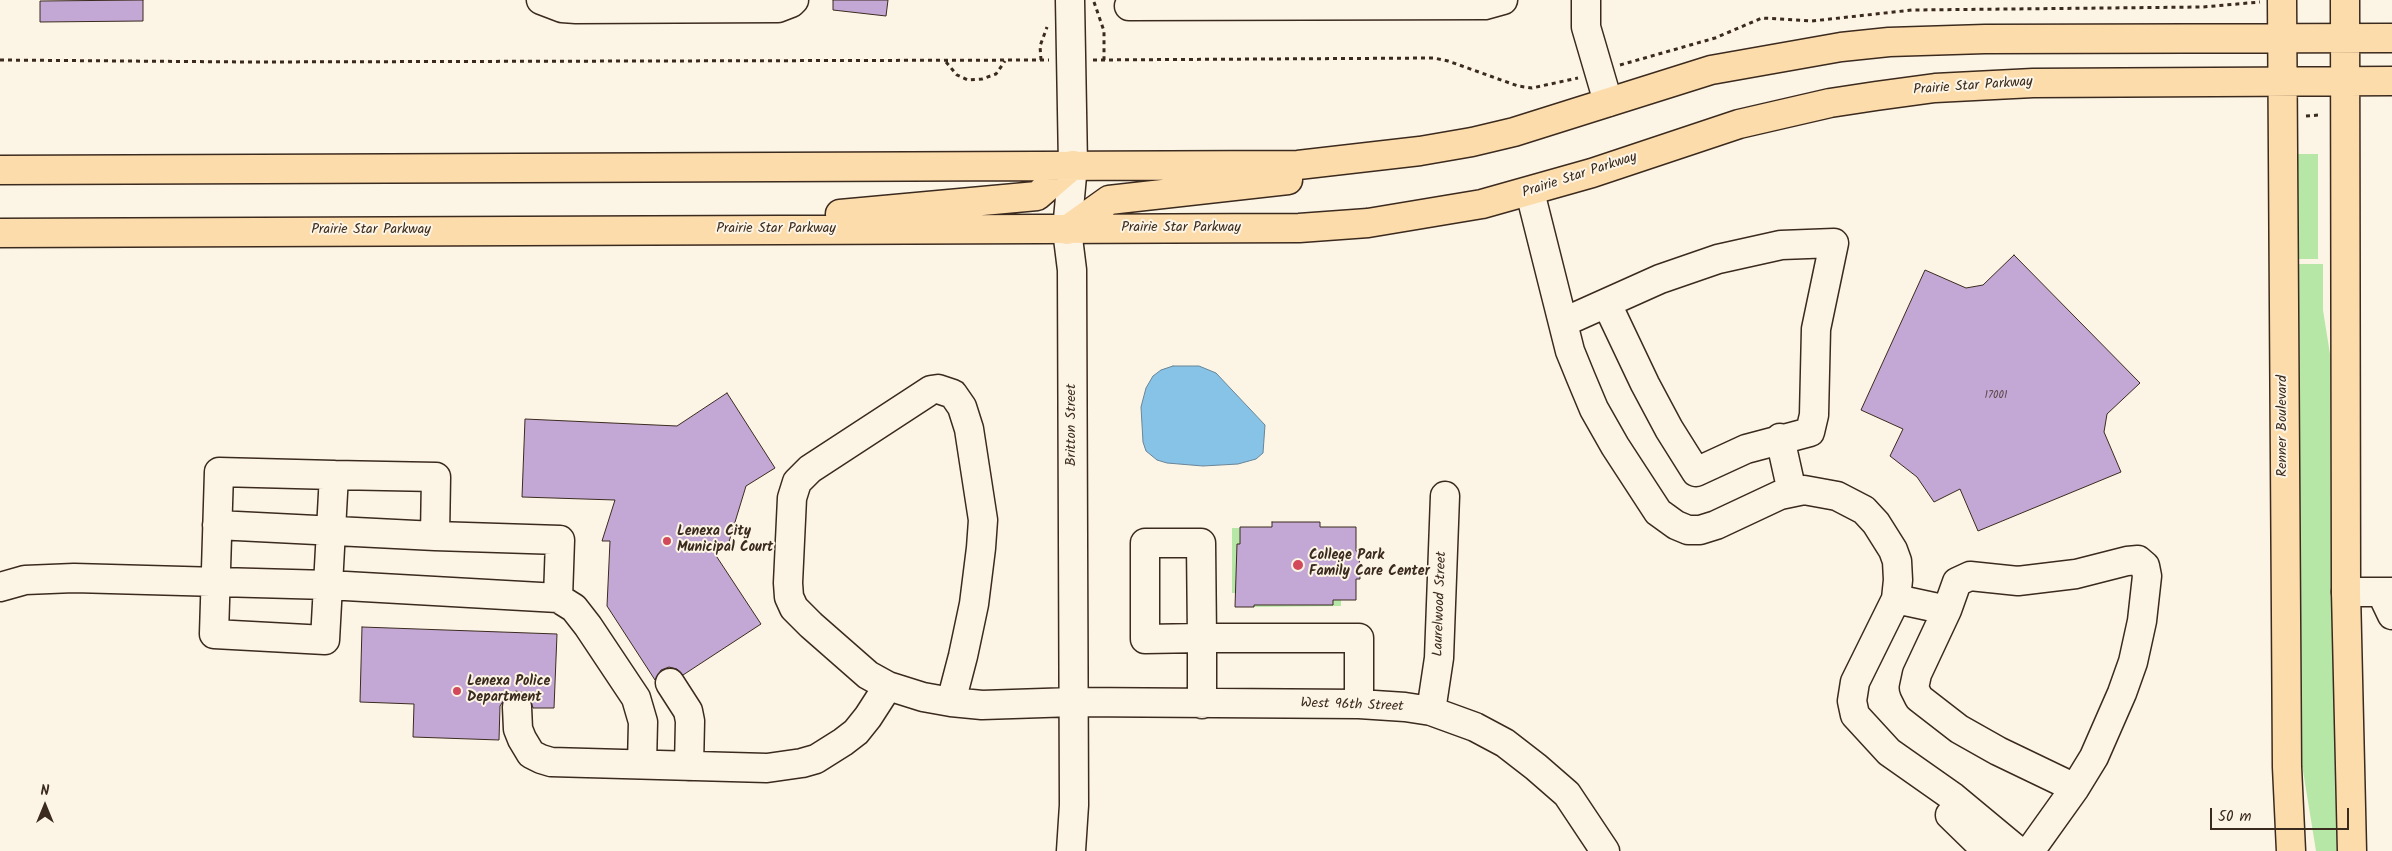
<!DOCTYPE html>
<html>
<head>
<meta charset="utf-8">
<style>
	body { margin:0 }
	#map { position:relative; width:2392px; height:851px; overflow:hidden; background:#fcf5e5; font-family:Kalam,sans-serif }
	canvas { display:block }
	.north { position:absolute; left:20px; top:781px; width:50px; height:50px; -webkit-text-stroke:4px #fcf5e5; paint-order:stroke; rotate:0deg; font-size:14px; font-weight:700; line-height:20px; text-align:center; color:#3b2a1e }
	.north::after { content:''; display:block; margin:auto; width:18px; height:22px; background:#3b2a1e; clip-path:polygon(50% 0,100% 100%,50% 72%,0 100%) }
	.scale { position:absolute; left:2210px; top:808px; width:139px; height:22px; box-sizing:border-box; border:2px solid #3b2a1e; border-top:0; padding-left:6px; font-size:15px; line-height:18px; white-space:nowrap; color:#3b2a1e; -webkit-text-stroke:4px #fcf5e5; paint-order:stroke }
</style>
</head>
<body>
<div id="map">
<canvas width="2392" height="851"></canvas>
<div class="north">N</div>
<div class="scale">50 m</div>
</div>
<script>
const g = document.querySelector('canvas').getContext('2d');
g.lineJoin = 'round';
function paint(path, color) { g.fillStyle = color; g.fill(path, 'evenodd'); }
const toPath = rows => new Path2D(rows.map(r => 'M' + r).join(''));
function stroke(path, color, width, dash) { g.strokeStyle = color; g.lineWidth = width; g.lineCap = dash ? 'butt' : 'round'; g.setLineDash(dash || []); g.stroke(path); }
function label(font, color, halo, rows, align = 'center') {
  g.font = font + ' Kalam,sans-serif'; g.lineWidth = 4; g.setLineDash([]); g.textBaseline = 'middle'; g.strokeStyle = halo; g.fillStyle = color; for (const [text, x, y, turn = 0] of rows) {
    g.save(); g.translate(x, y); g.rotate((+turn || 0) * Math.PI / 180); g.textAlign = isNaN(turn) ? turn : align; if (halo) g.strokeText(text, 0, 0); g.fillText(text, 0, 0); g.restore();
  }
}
paint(toPath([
	[2297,154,2318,154,2318,259,2297,259],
	[2292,264,2323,264,2323,310,2333,373,2335,728,2339,851,2316,851,2298,740],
	[1232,528,1240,528,1240,544,1237,545,1237,582,1235,593,1232,593],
	[1333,600,1341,600,1341,606,1254,607,1254,602,1333,605]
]), '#b7e7a6');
const water = toPath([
	[1173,366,1199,366,1216,373,1265,425,1263,453,1256,459,1238,464,1203,466,1167,463,1157,460,1146,451,1143,442,1141,407,1146,388,1153,376,1161,370,1173,366]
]);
paint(water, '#87c2e7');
stroke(water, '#698597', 1);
const building = toPath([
	[143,0,143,21,40,22,40,1,143,0],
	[833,0,888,0,886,16,833,10,833,0],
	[2014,255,2140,383,2107,414,2104,432,2121,472,1978,531,1960,489,1934,502,1917,477,1890,456,1903,429,1861,410,1925,270,1966,288,1983,285,2014,255],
	[727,393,775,468,746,486,728,545,709,545,761,624,683,675,677,669,669,667,661,670,655,680,607,606,610,541,602,541,615,500,522,497,525,419,677,426,727,393],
	[1272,522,1320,522,1320,527,1356,527,1356,551,1359,551,1360,579,1356,579,1356,600,1333,600,1333,605,1254,605,1254,607,1235,607,1237,544,1240,544,1240,527,1272,527,1272,522],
	[362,627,557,634,554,708,533,708,530,698,524,693,516,691,508,694,500,706,499,740,413,737,414,704,360,702,362,627]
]);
paint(building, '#c3a8d5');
stroke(building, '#3b2a1e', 1);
const minor = toPath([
	[541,0,562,8,576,9,778,8,791,3,794,0],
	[1070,0,1073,165,1067,230,1072,270,1074,805,1071,851],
	[1586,0,1586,27,1608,102],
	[1129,6,1485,5,1503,0],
	[1530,192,1570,351,1581,378,1594,409,1615,446,1658,512,1676,525,1688,530,1700,530,1716,525,1780,495,1804,490,1837,496,1864,510,1876,523,1893,550,1897,561,1898,580,1896,599,1855,682,1852,701,1855,715,1889,752,1953,797,2018,851],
	[1564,322,1660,279,1718,259,1781,245,1834,243,1816,329,1814,415,1810,432,1746,449,1696,472,1669,429,1645,384,1607,304],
	[1780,438,1792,492],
	[334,475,325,640,214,634,219,472,334,475,436,477,435,536],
	[217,525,435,536,560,540,558,598],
	[0,587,25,580,74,578,328,585,558,598,574,608,588,626,636,698,643,722,642,764],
	[2346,592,2392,592],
	[2381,592,2392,615],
	[1896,599,1947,610,1957,582,1970,576,2018,581,2076,574,2127,561,2138,560,2145,566,2147,576,2142,621,2133,662,2122,693,2094,757,2075,788,2030,851],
	[1947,610,1917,674,1914,688,1919,698,1959,729,1998,751,2075,788],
	[670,683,688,711,690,721,689,766],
	[951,702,963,656,974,604,981,548,983,520,969,429,962,407,953,394,938,389,931,390,810,469,797,482,792,498,788,583,789,597,794,608,811,625,868,675,888,686,923,697,951,702,982,705,1074,702,1359,704,1405,707,1431,711,1475,727,1505,743,1536,767,1567,794,1605,851],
	[1202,704,1202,638,1201,543,1145,543,1145,639,1202,638,1359,638,1359,704],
	[517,707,518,729,522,739,531,754,541,759,551,762,767,768,802,763,816,759,843,742,856,732,868,717,888,686],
	[1431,711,1439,658,1445,496],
	[1950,815,1987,851]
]);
const major = toPath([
	[2282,0,2287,767,2291,851],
	[2345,0,2346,592,2352,851],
	[0,170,1298,165,1420,151,1472,142,1514,132,1711,70,1841,47,1889,42,1985,39,2392,38],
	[840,214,1037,196,1073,165],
	[1067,230,1109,200,1288,180],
	[0,233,1299,228,1368,223,1482,204,1592,173,1739,124,1830,103,1876,96,1935,88,2033,83,2392,81]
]);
stroke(minor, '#3b2a1e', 31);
stroke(major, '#3b2a1e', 31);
stroke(toPath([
	[1094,2,1104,31,1104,60],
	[0,60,248,62,1049,60],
	[1041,60,1040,46,1047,27],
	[1093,60,1434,58,1448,61,1518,86,1532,88,1578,78],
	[946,62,957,75,968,80,982,79,996,74,1005,61],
	[1620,65,1715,38,1762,18,1812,21,1912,10,2203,7,2260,2],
	[2306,116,2319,115]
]), '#3b2a1e', 3, [4, 4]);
stroke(minor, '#fcf5e5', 28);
stroke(major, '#fddcac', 28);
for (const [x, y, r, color] of [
	[667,541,5,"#d1495b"],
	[1298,565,6,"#d1495b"],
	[457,691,5,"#d1495b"]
]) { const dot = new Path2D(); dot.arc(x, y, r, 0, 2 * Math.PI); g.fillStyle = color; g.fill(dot); stroke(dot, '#fcf5e5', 2); }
label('11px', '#5d4a4c', null, [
	["17001",1996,396]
]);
label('14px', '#3b2a1e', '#fcf5e5', [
	["Prairie Star Parkway",1973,87,-4],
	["Prairie Star Parkway",1580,176,-18],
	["Prairie Star Parkway",1181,229],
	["Prairie Star Parkway",776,230],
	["Prairie Star Parkway",371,231],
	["Britton Street",1073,425,-90],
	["Renner Boulevard",2284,426,-90],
	["Laurelwood Street",1441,604,-88],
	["West 96th Street",1352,706,2]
]);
label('bold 14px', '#3b2a1e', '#fcf5e5', [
	["Lenexa City",677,533],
	["Municipal Court",677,549],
	["College Park",1309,557],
	["Family Care Center",1309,573],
	["Lenexa Police",467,683],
	["Department",467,699]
], 'left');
</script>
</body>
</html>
